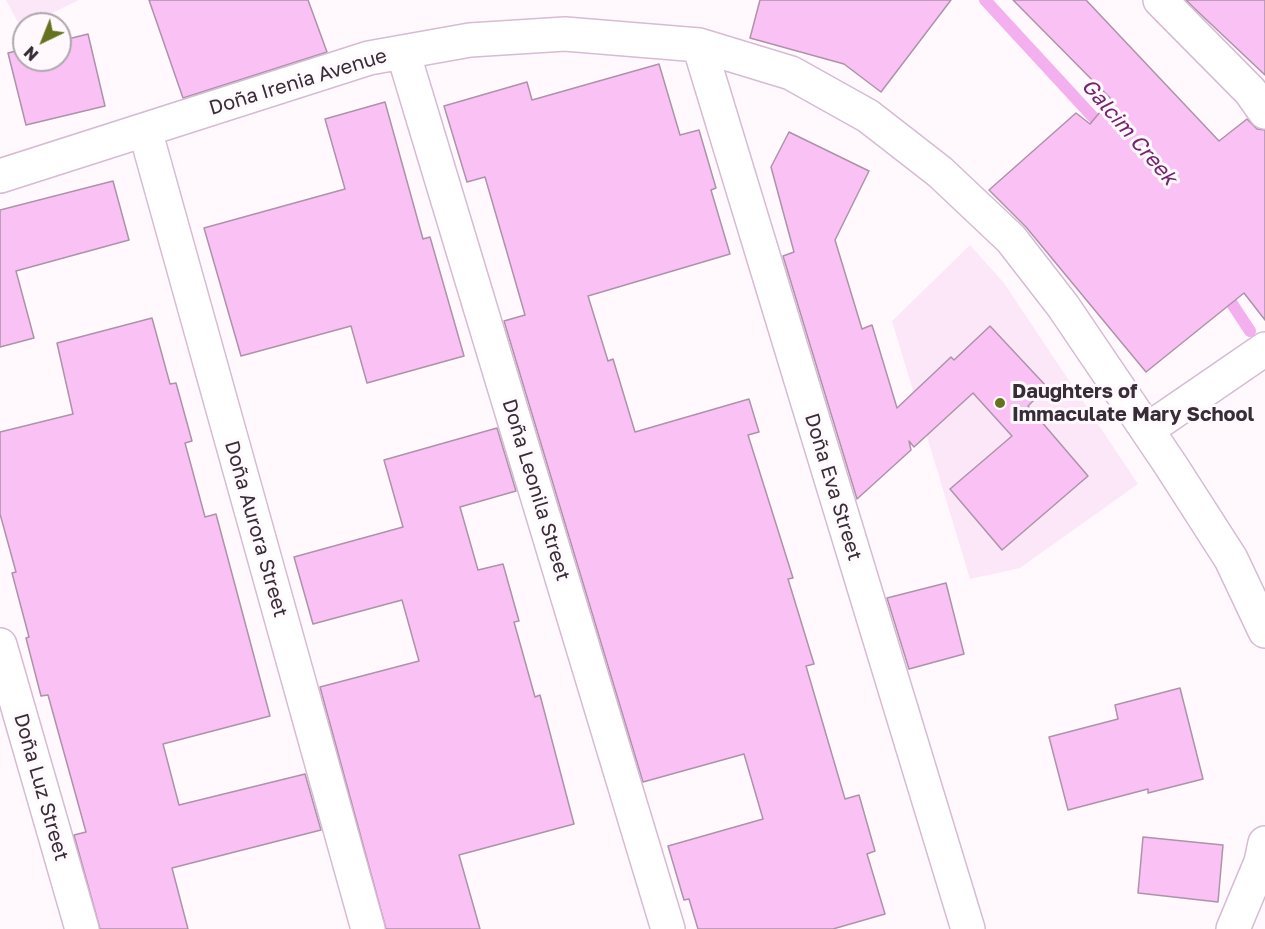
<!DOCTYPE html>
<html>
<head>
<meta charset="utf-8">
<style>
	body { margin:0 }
	#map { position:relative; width:1265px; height:929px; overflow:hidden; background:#fff9fe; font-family:"Golos Text",sans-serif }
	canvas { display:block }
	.north { position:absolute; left:12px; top:12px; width:60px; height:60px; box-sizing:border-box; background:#fff9fe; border:2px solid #afa7ae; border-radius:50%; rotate:223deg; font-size:16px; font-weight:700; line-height:24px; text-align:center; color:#372d36 }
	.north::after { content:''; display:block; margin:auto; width:21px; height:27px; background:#66731e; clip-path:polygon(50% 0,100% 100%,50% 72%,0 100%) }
</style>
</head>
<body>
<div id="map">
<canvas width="1265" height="929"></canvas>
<div class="north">N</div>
</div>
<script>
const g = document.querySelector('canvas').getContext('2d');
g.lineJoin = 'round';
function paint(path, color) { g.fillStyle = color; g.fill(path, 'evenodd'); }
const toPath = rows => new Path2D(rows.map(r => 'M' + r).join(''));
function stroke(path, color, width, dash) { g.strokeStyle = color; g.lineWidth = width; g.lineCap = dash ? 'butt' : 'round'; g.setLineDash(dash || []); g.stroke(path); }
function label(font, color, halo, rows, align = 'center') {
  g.font = font + ' "Golos Text",sans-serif'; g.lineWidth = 6; g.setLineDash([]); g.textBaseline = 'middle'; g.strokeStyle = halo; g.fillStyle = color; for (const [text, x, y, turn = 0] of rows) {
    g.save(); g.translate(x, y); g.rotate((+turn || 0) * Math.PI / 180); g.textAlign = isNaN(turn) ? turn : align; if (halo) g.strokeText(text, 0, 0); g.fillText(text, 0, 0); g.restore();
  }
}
paint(toPath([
	[6,0,79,0,29,24,24,24,21,28],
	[970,245,1004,283,1138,484,1020,568,970,579,892,321]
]), '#fce7f9');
stroke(toPath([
	[985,0,1104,129],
	[1223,290,1250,331]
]), '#f4afee', 12);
const building = toPath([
	[149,0,308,0,327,52,183,98,149,0],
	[760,0,951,0,881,92,844,64,750,38,760,0],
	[1013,0,1086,0,1219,141,1247,119,1257,129,1265,130,1265,320,1244,293,1146,372,1026,227,989,190,1076,113,1090,124,1111,99,1013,0],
	[1186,0,1265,0,1265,75,1193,7,1186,0],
	[88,34,105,106,26,125,8,53,24,49,24,60,60,60,60,41,88,34],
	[659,64,680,135,699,130,716,188,711,190,730,254,588,296,608,361,613,359,635,432,749,399,759,432,748,435,793,578,788,579,814,664,806,666,845,799,859,795,875,851,867,854,885,914,833,929,698,929,689,899,684,900,668,846,763,819,744,754,643,782,504,321,525,315,506,249,485,177,467,182,444,106,527,82,532,100,659,64],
	[385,102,423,239,430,237,464,356,367,383,351,326,241,356,204,228,345,189,325,119,385,102],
	[789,132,869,171,835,240,862,329,872,325,897,408,951,357,954,360,990,326,1047,387,1028,406,1088,476,1002,550,950,489,1012,436,973,393,914,447,909,441,911,450,857,499,783,256,794,252,771,167,789,132],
	[113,181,129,240,16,271,34,338,0,347,0,210,113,181],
	[152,318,170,384,176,383,192,441,185,443,205,517,216,514,270,716,163,744,179,805,305,774,321,830,172,868,188,929,100,929,74,835,86,832,48,695,41,696,26,638,29,637,12,573,16,572,0,514,0,432,73,414,57,343,152,318],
	[497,428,516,491,460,507,478,570,503,564,519,621,514,622,535,697,540,695,574,824,459,855,480,929,386,929,320,687,419,661,402,600,313,624,294,557,403,527,384,460,497,428],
	[946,583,964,654,909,669,887,598,946,583],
	[1180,688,1203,779,1148,793,1148,789,1068,810,1049,737,1118,719,1115,705,1180,688],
	[1143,837,1223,845,1218,902,1138,893,1143,837]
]);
paint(building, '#fac2f4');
stroke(building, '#ac93a9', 1.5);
const minor = toPath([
	[1160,0,1250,91,1265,112],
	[699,45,968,929],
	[403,52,668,929],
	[145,130,368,929],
	[0,176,369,58,470,40,565,34,699,45,791,73,868,116,940,172,1011,239,1063,306,1170,464,1231,559,1265,631],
	[1147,430,1265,349],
	[0,645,82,929],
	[1233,929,1261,862,1265,843]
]);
stroke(minor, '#d6bbd3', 36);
stroke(minor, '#fff', 33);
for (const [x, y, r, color] of [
	[1000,403,6,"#66731e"]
]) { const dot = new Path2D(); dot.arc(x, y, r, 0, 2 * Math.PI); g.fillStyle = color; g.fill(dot); stroke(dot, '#fff9fe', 2); }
label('20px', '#372d36', '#fff9fe', [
	["Doña Irenia Avenue",298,82,-17],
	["Doña Eva Street",833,487,73],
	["Doña Leonila Street",536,490,73],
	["Doña Aurora Street",256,529,74],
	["Doña Luz Street",41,787,74]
]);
label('bold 20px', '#372d36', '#fff9fe', [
	["Daughters of",1012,392],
	["Immaculate Mary School",1012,415]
], 'left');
label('italic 21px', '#73246f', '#fff9fe', [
	["Galcim Creek",1129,132,49]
]);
</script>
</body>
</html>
